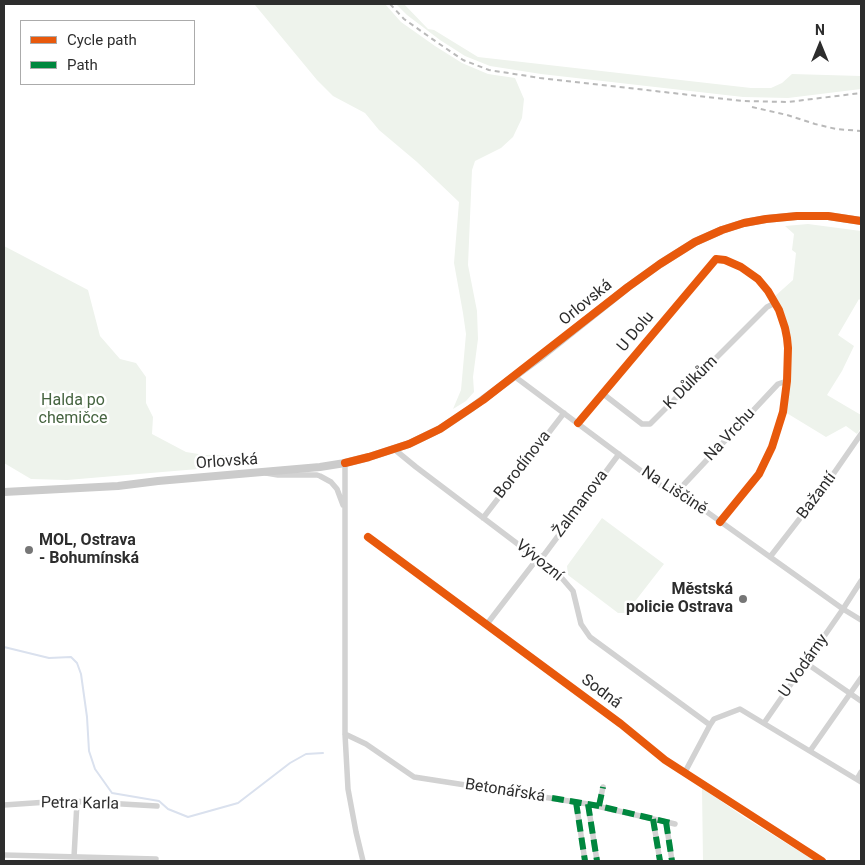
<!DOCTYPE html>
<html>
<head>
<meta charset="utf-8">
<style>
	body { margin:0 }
	#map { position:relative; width:865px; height:865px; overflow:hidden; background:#fff; font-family:Roboto,sans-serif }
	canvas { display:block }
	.frame { position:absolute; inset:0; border:5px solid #2d2d2d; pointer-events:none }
	.legend { position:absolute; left:20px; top:20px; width:175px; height:65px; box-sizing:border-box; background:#fff; border:1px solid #ababab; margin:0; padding:6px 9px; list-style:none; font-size:15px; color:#2d2d2d }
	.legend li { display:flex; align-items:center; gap:10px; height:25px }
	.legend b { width:25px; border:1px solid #ababab }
	.north { position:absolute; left:795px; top:20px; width:50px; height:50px; -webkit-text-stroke:4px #fff; paint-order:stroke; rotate:0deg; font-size:14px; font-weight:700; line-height:20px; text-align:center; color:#2d2d2d }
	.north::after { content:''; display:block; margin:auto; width:18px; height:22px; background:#2d2d2d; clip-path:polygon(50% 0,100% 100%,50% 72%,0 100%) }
</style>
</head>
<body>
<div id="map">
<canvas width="865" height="865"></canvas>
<div class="frame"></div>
<ul class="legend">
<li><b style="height:6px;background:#e8590c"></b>Cycle path</li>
<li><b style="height:6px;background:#00873e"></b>Path</li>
</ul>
<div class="north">N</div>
</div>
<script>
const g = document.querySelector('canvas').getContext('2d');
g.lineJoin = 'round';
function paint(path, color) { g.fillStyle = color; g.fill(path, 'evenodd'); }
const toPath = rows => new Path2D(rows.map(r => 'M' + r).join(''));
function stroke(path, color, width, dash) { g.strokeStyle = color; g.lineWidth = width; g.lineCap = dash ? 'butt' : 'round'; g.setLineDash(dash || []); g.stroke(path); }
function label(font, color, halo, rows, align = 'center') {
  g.font = font + ' Roboto,sans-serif'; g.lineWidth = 5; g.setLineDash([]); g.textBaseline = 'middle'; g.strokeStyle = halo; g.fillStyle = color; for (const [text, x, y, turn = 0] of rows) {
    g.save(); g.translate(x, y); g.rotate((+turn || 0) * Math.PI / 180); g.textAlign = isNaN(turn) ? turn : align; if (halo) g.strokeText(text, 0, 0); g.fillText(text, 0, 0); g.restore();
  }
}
paint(toPath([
	[256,4,385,4,401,22,435,46,462,63,488,74,515,78,524,99,522,118,513,137,501,148,475,161,472,170,468,265,477,311,478,339,473,377,474,392,466,401,453,409,461,390,466,334,463,313,454,263,459,202,417,162,379,130,365,113,333,96,317,80,255,5],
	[396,4,404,4,428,29,434,30,478,57,751,88,771,88,782,83,792,74,861,76,861,89,788,98,743,97,541,74,490,66,465,56,440,40,407,15],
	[808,224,861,231,861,301,859,299,838,335,854,346,842,371,827,395,861,415,861,428,857,434,846,426,826,437,785,412,791,369,790,340,774,297,793,280,796,253,792,250,794,234,785,226],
	[4,246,88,290,100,336,120,359,136,363,146,377,146,403,153,417,152,434,186,452,205,455,235,455,234,466,67,480,31,479,4,463],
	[602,518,664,564,626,613,618,613,568,575,567,566],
	[702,788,744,817,815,861,703,861]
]), '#eef3ec');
stroke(toPath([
	[4,647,49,658,71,657,77,663,81,674,87,717,89,751,95,769,112,793,159,801,168,809,188,817,238,803,290,763,306,754,323,753]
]), '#dae1ee', 2);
stroke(toPath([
	[514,376,664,488,693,502,843,609,861,620],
	[602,393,642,424,650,424,767,307,775,303],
	[578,423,716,259,725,260,741,267,758,279,768,291,779,310,785,328,787,338,788,348,787,381,783,412,772,447,759,474,720,522],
	[394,449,416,467,560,576,573,591,581,624,590,637,710,725],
	[345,463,345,734,348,789,356,832,363,861],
	[266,473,278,475,317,475,320,476,331,482,337,489,343,505],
	[675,494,778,384,787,381],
	[483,518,564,413],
	[368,537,621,724,665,760,822,861],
	[770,557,825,486,861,434],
	[487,624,537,559,544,555,619,454],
	[806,663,861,701],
	[764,723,843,609,861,581],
	[345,734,366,744,414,777,588,804,675,824],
	[810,751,861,678],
	[685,772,710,725,714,719,740,709,861,782],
	[857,779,861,772],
	[576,802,585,861],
	[588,804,597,861],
	[4,805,48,802,70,801,157,806],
	[599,806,603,787],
	[653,819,660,861],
	[666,822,672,861],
	[4,855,156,859],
	[74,857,77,802]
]), '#d2d2d2', 5.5);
stroke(toPath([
	[4,492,118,486,158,481,320,467,345,463,369,457,409,444,440,429,470,409,539,358,628,287,660,264,695,242,722,230,744,223,766,219,797,216,828,216,861,221]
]), '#cbcbcb', 8);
stroke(toPath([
	[390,4,404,19,438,43,463,60,489,70,540,78,743,101,788,102,861,93],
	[752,107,787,115,815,124,836,129,861,131]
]), '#b9b9b9', 2, [5, 4]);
stroke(toPath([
	[552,798,599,806,675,824],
	[576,802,585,861],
	[588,804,597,861],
	[599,806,603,787],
	[653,819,660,861],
	[666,822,672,861]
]), '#00873e', 6, [12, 6]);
stroke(toPath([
	[578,423,716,259,725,260,741,267,758,279,768,291,779,310,785,328,787,338,788,348,787,381,783,412,772,447,759,474,720,522],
	[345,463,369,457,409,444,440,429,483,400,628,287,660,264,695,242,722,230,744,223,766,219,797,216,828,216,861,221],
	[368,537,621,724,665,760,822,861]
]), '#e8590c', 8);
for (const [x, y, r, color] of [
	[29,550,5,"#767676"],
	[743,599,5,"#767676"]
]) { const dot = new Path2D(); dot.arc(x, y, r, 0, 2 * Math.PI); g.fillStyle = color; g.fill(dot); stroke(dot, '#fff', 2); }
label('16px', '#2d2d2d', '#fff', [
	["Orlovská",586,303,-39],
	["U Dolu",636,332,-50],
	["K Důlkům",691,383,-45],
	["Na Vrchu",730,435,-47],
	["Orlovská",227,462,-4],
	["Borodínova",523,465,-52],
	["Na Liščině",674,491,33],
	["Bažantí",817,496,-53],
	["Žalmanova",581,504,-53],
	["Vývozní",539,561,39],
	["U Vodárny",804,666,-55],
	["Sodná",601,692,37],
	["Betonářská",505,791,9],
	["Petra Karla",80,804,1]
]);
label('16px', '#466440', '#fff', [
	["Halda po",73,401],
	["chemičce",73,419]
]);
label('bold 16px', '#2d2d2d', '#fff', [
	["MOL, Ostrava",39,541],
	["- Bohumínská",39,559],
	["Městská",733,590,"right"],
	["policie Ostrava",733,608,"right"]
], 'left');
</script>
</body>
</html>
